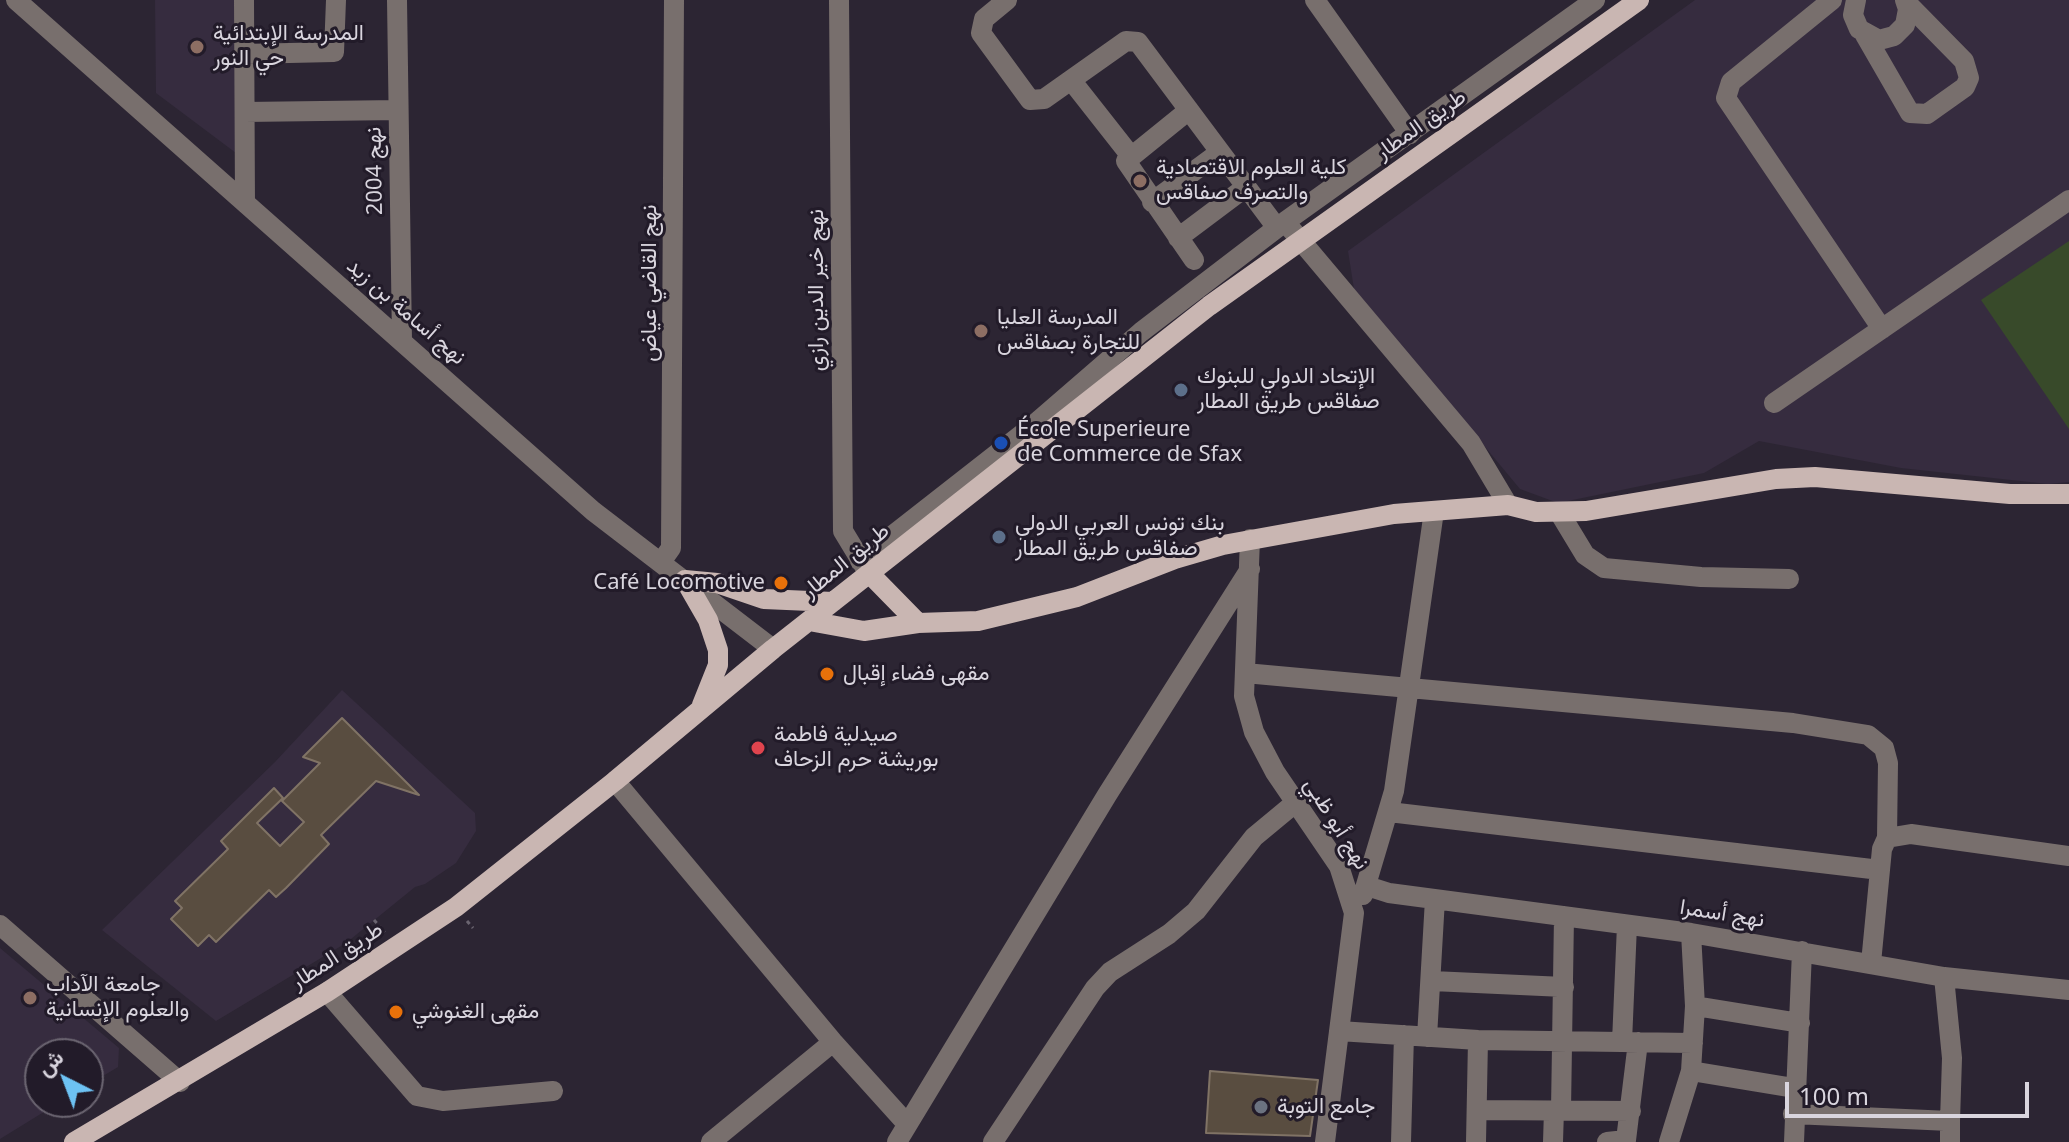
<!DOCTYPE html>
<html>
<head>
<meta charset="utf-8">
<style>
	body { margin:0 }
	#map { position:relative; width:2069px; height:1142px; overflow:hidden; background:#2c2533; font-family:"Noto Sans",Vazirmatn,sans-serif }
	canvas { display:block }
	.north { position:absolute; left:24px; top:1038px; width:80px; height:80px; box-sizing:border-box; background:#221b29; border:2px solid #6b6571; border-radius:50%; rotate:318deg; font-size:22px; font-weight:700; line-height:32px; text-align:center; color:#d9d5de }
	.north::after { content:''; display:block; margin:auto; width:28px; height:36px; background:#6dc2f3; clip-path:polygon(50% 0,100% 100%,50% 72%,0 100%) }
	.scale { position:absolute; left:1785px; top:1082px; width:244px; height:36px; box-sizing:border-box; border:4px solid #d9d5de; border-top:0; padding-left:10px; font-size:24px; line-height:28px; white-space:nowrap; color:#d9d5de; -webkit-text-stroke:6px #221b29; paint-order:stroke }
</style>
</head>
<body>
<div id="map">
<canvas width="2069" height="1142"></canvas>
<div class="north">ش</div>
<div class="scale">100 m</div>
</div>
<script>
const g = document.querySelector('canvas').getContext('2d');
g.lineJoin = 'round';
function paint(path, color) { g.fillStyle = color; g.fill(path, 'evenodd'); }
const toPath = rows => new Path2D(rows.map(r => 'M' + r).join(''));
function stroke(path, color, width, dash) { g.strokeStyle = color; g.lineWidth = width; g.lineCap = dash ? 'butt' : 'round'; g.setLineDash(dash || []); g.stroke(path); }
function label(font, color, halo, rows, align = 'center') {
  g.font = font + ' "Noto Sans",Vazirmatn,sans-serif'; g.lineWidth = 6; g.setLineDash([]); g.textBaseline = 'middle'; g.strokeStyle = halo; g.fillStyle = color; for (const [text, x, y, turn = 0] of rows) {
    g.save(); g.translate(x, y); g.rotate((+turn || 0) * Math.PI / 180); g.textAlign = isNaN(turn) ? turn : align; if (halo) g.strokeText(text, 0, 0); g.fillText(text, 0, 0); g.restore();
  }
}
paint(toPath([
	[155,0,239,0,240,156,156,93],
	[1695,0,2069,0,2069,482,2048,484,1901,468,1759,441,1704,473,1558,503,1520,489,1354,289,1348,251],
	[342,690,475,813,476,831,456,863,425,884,415,887,346,943,216,1021,102,930,275,762],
	[0,948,119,1048,118,1067,88,1085,88,1054,40,1054,40,1102,60,1102,0,1139]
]), '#362c3f');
paint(toPath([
	[2069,241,2069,429,1981,300]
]), '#384a2a');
const building = toPath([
	[342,718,419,795,376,781,321,835,329,844,286,888,276,897,269,890,216,942,209,935,198,946,171,919,182,908,175,901,228,849,221,841,274,788,283,798,257,823,280,846,304,822,282,801,320,763,303,757,342,718],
	[1210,1071,1318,1080,1310,1136,1206,1133,1210,1071]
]);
paint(building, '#594d40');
stroke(building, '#807365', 2);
stroke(toPath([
	[374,920,385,932],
	[467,921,473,928]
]), '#6a6470', 3, [4, 4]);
stroke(toPath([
	[16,0,593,511,773,649],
	[244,0,245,202],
	[397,0,402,340],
	[839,0,843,531,866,569],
	[1007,0,984,19,981,33,1030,100,1044,99,1126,41,1138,42,1277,228],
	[1315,0,1410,134],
	[1832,0,1731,82,1726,98,1882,329],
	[1856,0,1853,15,1859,29,1879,40,1894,36,1905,25,1908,9,1905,0],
	[1865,35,1910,113,1927,114,1965,87,1969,78,1964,61,1906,2],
	[245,54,334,52,336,0],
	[1071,80,1130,155],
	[1189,110,1126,161,1194,260],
	[245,112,398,110],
	[1152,202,1220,152],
	[1291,229,1471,443,1508,505],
	[1178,238,1246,187],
	[1774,403,2069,200],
	[1559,512,1585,555,1604,568,1701,577,1789,579],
	[1250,539,1244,696,1254,732,1275,772,1339,866,1354,913,1325,1142],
	[860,561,1030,428,1141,332,1286,221,1595,0],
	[661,562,671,548,674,0],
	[1245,673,1793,723,1868,735,1884,748,1888,763,1887,838],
	[615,781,833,1042,907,1124],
	[1389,812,1880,870],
	[1367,886,1389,893,1691,933,1944,977,2069,990],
	[1363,895,1394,791,1434,511],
	[0,925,180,1082],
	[1871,963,1882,849,1887,838,1911,834,2069,856],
	[1944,977,1952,1058,1950,1121],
	[1432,981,1564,987],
	[327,992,417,1096,443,1101,553,1091],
	[1695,1006,1800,1023],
	[1339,1031,1478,1040,1693,1043],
	[1427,1037,1435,899],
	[1622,1042,1627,925],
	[1691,1071,1794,1088],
	[1477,1110,1631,1111],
	[1561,1110,1564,916],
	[1793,1114,1950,1121,1950,1142],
	[711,1142,833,1042],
	[897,1142,1107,795,1250,569],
	[993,1142,1095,988,1110,972,1169,934,1196,911,1254,837,1295,803],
	[1401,1142,1404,1035],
	[1476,1142,1478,1040],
	[1553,1142,1554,1110],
	[1607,1142,1626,1140,1638,1042],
	[1669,1142,1691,1071,1695,1006,1691,933],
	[1794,1142,1802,951]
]), '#786f6d', 20);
stroke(toPath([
	[869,573,918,623],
	[685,580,717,583,764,599,833,602],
	[685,580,708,620,718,650,718,665,702,705],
	[809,621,864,631,918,623,978,621,1077,597,1175,559,1223,545,1394,514,1508,505,1536,512,1586,511,1776,479,1815,477,2010,494,2069,494],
	[74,1142,327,992,456,907,615,781,773,649,1209,306,1639,0]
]), '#c9b6b2', 20);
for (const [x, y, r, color] of [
	[197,47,8,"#8d6e63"],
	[1140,181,8,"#8d6e63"],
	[981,331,8,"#8d6e63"],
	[1181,390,8,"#5c6f8a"],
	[1001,443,8,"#1a4fb4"],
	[999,537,8,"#5c6f8a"],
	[781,583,8,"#e8710a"],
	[827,674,8,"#e8710a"],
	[758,748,8,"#e0444e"],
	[30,998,8,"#8d6e63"],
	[396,1012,8,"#e8710a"],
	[1261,1107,8,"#6b7280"]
]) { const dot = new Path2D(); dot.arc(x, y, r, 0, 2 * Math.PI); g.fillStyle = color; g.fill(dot); stroke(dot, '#221b29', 3); }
label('22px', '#d9d5de', '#221b29', [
	["المدرسة الإبتدائية",213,34],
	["حي النور",213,59],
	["كلية العلوم الاقتصادية",1156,168],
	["والتصرف صفاقس",1156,193],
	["المدرسة العليا",997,318],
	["للتجارة بصفاقس",997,343],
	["الإتحاد الدولي للبنوك",1197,377],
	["صفاقس طريق المطار",1197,402],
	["École Superieure",1017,430],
	["de Commerce de Sfax",1017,455],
	["بنك تونس العربي الدولي",1015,524],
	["صفاقس طريق المطار",1015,549],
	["Café Locomotive",765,583,"right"],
	["مقهى فضاء إقبال",843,674],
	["صيدلية فاطمة",774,735],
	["بوريشة حرم الزحاف",774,760],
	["جامعة الآداب",46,985],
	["والعلوم الإنسانية",46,1010],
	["مقهى الغنوشي",412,1012],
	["جامع التوبة",1277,1107]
], 'left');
label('22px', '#d9d5de', '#221b29', [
	["طريق المطار",1421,125,-35],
	["نهج 2004",375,171,-91],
	["نهج القاضي عياض",650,283,-90],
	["نهج خير الدين رازي",817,290,-90],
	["نهج أسامة بن زيد",406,312,41],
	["طريق المطار",846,561,-39],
	["نهج أبو ظبي",1336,824,58],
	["نهج أسمرا",1722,914,9],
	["طريق المطار",337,956,-33]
]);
</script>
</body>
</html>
